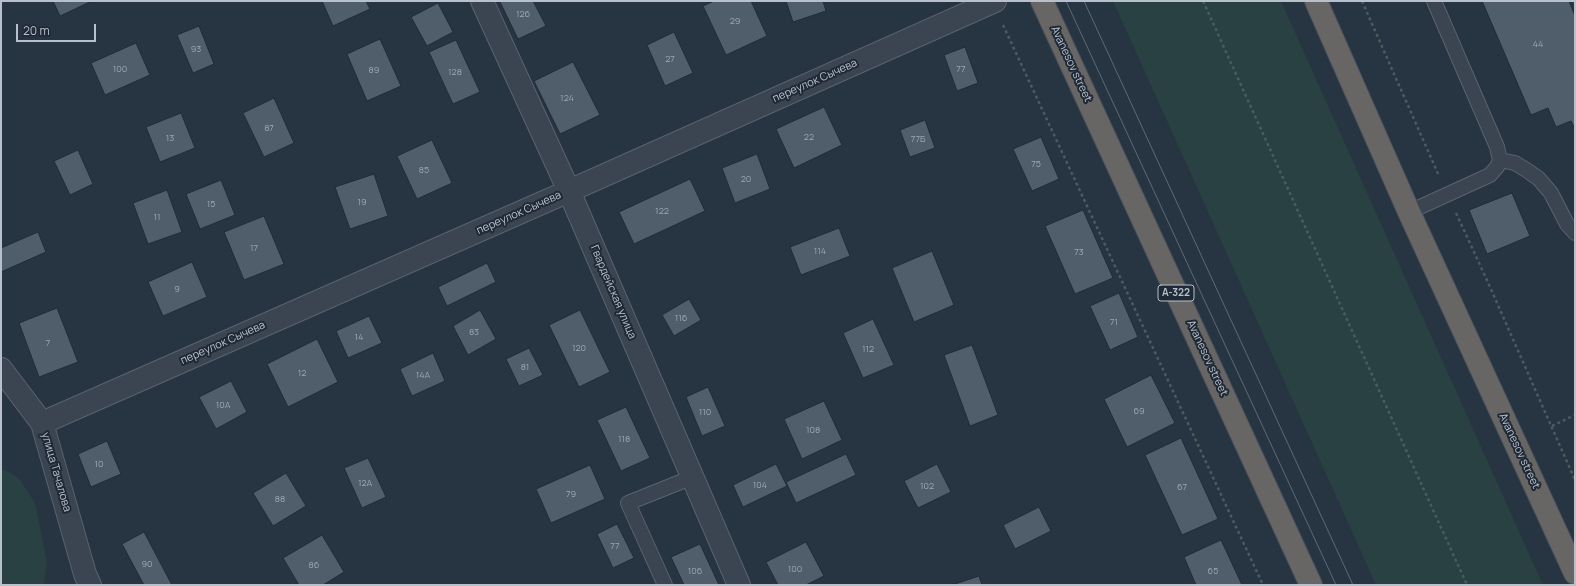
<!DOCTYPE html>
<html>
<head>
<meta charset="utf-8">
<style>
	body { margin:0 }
	#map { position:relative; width:1576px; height:586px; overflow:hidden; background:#273441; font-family:Manrope,sans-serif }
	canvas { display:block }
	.frame { position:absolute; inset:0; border:2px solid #b8c0cb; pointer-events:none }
	.scale { position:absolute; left:16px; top:24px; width:80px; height:18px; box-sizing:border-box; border:2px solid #b8c0cb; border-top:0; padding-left:5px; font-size:12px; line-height:14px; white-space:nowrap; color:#b8c0cb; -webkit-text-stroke:3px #202a36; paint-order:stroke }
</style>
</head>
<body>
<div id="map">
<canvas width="1576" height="586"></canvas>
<div class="frame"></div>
<div class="scale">20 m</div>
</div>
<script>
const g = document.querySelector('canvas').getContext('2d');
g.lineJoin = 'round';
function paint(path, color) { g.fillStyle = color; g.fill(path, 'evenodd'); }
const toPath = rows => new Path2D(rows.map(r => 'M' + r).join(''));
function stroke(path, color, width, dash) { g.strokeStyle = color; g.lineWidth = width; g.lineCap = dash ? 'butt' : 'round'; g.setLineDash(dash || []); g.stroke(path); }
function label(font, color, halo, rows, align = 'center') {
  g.font = font + ' Manrope,sans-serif'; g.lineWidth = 4; g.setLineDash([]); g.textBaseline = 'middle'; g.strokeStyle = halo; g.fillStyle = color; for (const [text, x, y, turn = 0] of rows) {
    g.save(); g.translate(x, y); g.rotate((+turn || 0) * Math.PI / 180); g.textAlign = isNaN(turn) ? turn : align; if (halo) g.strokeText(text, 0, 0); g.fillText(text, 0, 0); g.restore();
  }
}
paint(toPath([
	[1113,1,1281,1,1543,585,1376,585],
	[1,468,19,478,35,503,47,562,44,585,1,585]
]), '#294142');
const building = toPath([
	[53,1,92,1,60,16,53,1],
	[322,1,366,1,370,9,333,26,322,1],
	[501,1,533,1,546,26,518,39,500,2,501,1],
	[714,1,751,1,767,36,726,55,703,6,714,1],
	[786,1,823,1,826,11,793,22,786,1],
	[1482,1,1569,1,1575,16,1575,129,1571,121,1556,127,1548,108,1531,115,1482,1],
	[438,3,453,32,427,46,411,17,438,3],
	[199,26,214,64,193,73,177,35,199,26],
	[674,32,693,73,665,86,647,45,674,32],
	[380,39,401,86,367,101,347,54,380,39],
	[456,40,480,92,453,104,429,52,456,40],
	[136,43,150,75,105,95,91,63,136,43],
	[965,47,978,83,957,91,944,55,965,47],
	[573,62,600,115,560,134,534,81,573,62],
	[274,98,294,143,264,157,243,113,274,98],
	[824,107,842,145,794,168,776,129,824,107],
	[181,113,195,148,160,162,146,127,181,113],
	[925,120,935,148,910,157,900,130,925,120],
	[1041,137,1059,179,1032,191,1013,149,1041,137],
	[432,140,452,183,417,199,397,156,432,140],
	[78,150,93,184,70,195,54,161,78,150],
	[757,154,770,189,735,203,722,168,757,154],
	[374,174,388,216,350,229,335,187,374,174],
	[690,179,705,211,634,244,619,212,690,179],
	[221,180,235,215,200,229,186,194,221,180],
	[167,190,182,232,148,244,133,203,167,190],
	[1512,193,1530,236,1487,254,1469,210,1512,193],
	[1083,210,1113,278,1075,294,1045,226,1083,210],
	[264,216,284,264,244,280,224,232,264,216],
	[839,228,850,256,801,275,790,247,839,228],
	[38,232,46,252,1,272,1,248,38,232],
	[932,251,954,305,914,322,892,268,932,251],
	[192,262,207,297,163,316,148,282,192,262],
	[487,263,496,282,447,306,438,287,487,263],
	[1119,293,1138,337,1110,350,1090,306,1119,293],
	[689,299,701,320,674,336,662,315,689,299],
	[57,308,78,362,39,377,19,323,57,308],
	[480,310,496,339,468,355,453,326,480,310],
	[580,310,610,372,579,387,549,325,580,310],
	[369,316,382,343,348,358,336,331,369,316],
	[873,319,894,365,863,378,843,333,873,319],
	[317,339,338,382,288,407,267,364,317,339],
	[972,345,998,415,970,426,944,355,972,345],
	[529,348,543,375,519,386,506,359,529,348],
	[433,353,445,381,412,396,400,369,433,353],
	[1151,375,1175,423,1127,447,1104,399,1151,375],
	[231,381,247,412,216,429,199,397,231,381],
	[708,387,725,426,702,436,686,397,708,387],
	[824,401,842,440,802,459,784,419,824,401],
	[626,407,650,458,621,471,597,420,626,407],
	[1181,438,1218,519,1182,535,1145,455,1181,438],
	[107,441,121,474,91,487,78,454,107,441],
	[846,454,856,475,796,503,786,482,846,454],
	[368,458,386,497,362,508,344,468,368,458],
	[776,464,787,486,743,507,733,485,776,464],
	[937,464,951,492,918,508,904,481,937,464],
	[590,465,605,499,551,523,536,489,590,465],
	[286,473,306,506,273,526,253,493,286,473],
	[1039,507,1051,531,1015,549,1003,525,1039,507],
	[617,524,634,558,613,568,597,534,617,524],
	[144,532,172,585,144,585,122,544,144,532],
	[322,535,344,572,323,585,299,585,283,558,322,535],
	[1221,540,1242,585,1196,585,1184,557,1221,540],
	[806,542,824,576,806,585,778,585,766,562,806,542],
	[700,544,719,585,684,585,671,557,700,544],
	[979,576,982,585,952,585,979,576]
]);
paint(building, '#505d6b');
stroke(building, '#222c38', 1);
const service = toPath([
	[1500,160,1515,163,1528,171,1539,179,1551,193,1567,224,1575,233],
	[1409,212,1490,175,1497,167,1500,160,1497,147,1434,1],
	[665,585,628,503,693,477]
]);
const minor = toPath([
	[482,1,569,191,739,585],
	[1,369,42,423,85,574,90,585],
	[42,423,569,191,995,1]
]);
const trunk = toPath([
	[1042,1,1311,585],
	[1316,1,1409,212,1575,573]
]);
stroke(service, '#59636e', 16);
stroke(minor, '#59636e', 24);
stroke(trunk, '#46505b', 24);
stroke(toPath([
	[1203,1,1467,585],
	[1362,1,1439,176],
	[1003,25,1263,585],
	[1456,213,1486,278,1575,480],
	[1552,426,1575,415]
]), '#475d5e', 2.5, [3, 3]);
stroke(service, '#3b4551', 14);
stroke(minor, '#3b4551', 22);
stroke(trunk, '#686664', 22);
stroke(toPath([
	[1066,1,1336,585],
	[1084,1,1353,585]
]), '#5d6a77', 1);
label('9px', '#9ea7b3', null, [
	["126",523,14],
	["29",735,21],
	["44",1538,44],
	["93",196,49],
	["27",670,59],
	["100",120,69],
	["77",961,69],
	["89",374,70],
	["128",455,72],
	["124",567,98],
	["87",269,128],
	["22",809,137],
	["13",170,138],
	["77Б",918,139],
	["75",1036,164],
	["85",424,170],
	["20",746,179],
	["19",362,202],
	["15",211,204],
	["122",662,211],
	["11",157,217],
	["17",254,248],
	["114",820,251],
	["73",1079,252],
	["9",177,289],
	["116",681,318],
	["71",1114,322],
	["83",474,332],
	["14",359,337],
	["7",48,343],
	["120",579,348],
	["112",868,349],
	["81",525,367],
	["12",302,373],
	["14А",423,375],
	["10А",223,405],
	["69",1139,411],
	["110",705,412],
	["108",813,430],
	["118",624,439],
	["10",99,464],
	["12А",365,483],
	["104",760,485],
	["102",927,486],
	["67",1182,487],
	["79",571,494],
	["88",280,499],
	["77",615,546],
	["90",147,564],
	["86",314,565],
	["100",795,569],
	["106",695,571],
	["65",1213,571]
]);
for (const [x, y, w] of [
	[1176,293,36]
]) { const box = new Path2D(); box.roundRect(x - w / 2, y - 8, w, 16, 3); g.fillStyle = '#202a36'; g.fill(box); stroke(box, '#b8c0cb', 1); }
label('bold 10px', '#b8c0cb', null, [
	["А-322",1176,293]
]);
label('11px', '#b8c0cb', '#202a36', [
	["Avanesov street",1071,64,65],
	["переулок Сычева",815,81,-24],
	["переулок Сычева",519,213,-24],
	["Гвардейская улица",613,292,67],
	["переулок Сычева",223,343,-24],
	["Avanesov street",1207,358,65],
	["Avanesov street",1519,451,65],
	["улица Тачалова",56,472,74]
]);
</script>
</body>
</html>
